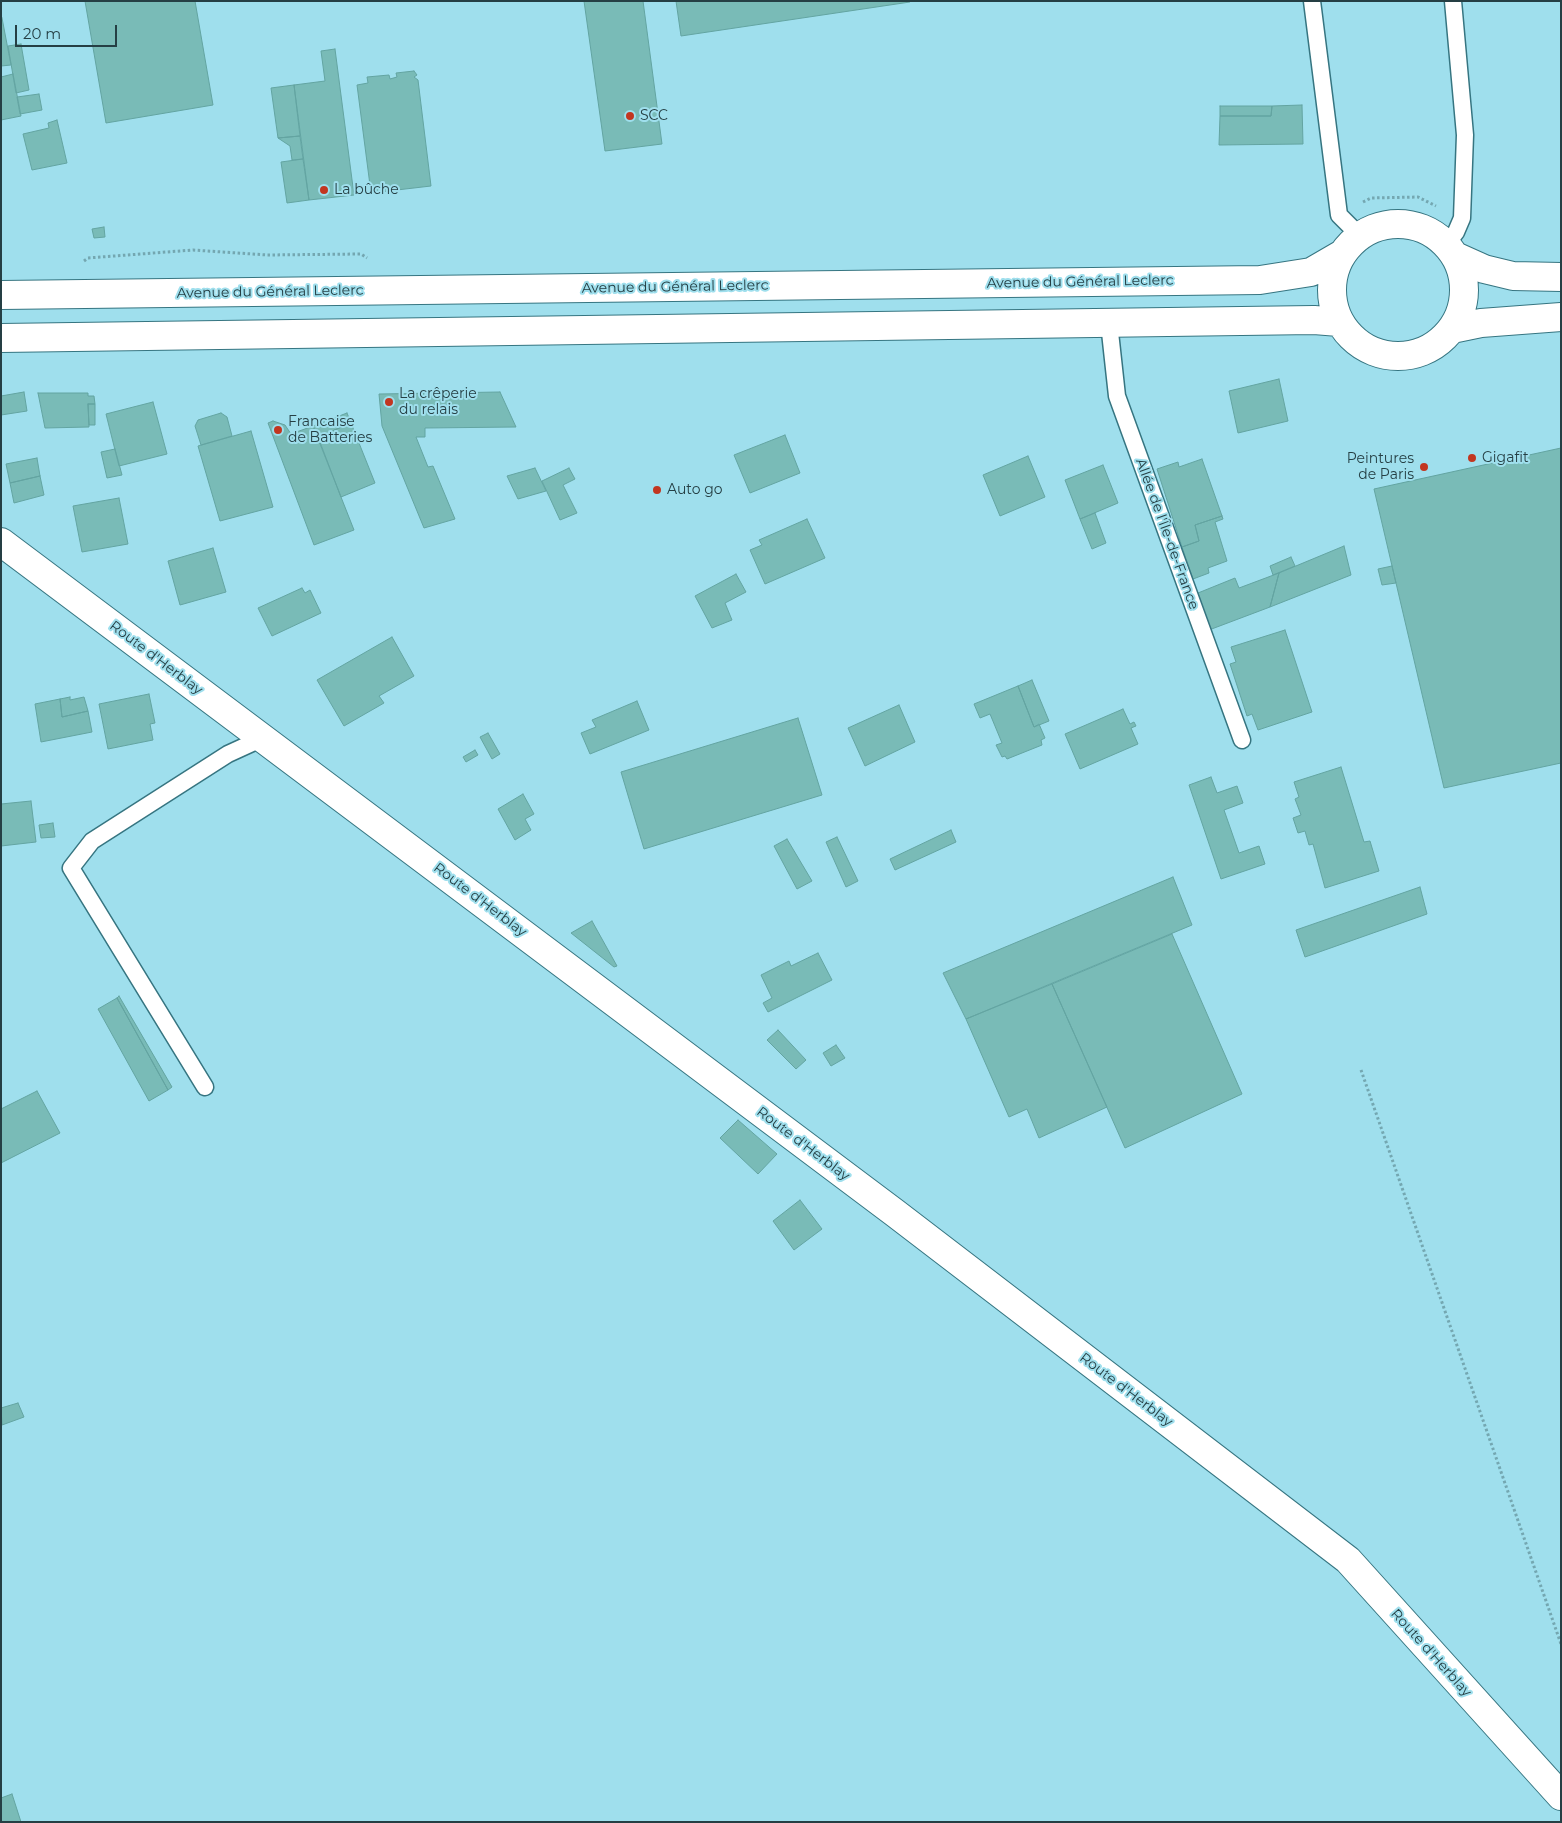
<!DOCTYPE html>
<html>
<head>
<meta charset="utf-8">
<style>
	body { margin:0 }
	#map { position:relative; width:1562px; height:1823px; overflow:hidden; background:#9fdfed; font-family:Montserrat,sans-serif }
	canvas { display:block }
	.frame { position:absolute; inset:0; border:2px solid #253f44; pointer-events:none }
	.scale { position:absolute; left:15px; top:25px; width:102px; height:22px; box-sizing:border-box; border:2px solid #253f44; border-top:0; padding-left:6px; font-size:15px; line-height:18px; white-space:nowrap; color:#253f44; -webkit-text-stroke:4px #9fdfed; paint-order:stroke }
</style>
</head>
<body>
<div id="map">
<canvas width="1562" height="1823"></canvas>
<div class="frame"></div>
<div class="scale">20 m</div>
</div>
<script>
const g = document.querySelector('canvas').getContext('2d');
g.lineJoin = 'round';
function paint(path, color) { g.fillStyle = color; g.fill(path, 'evenodd'); }
const toPath = rows => new Path2D(rows.map(r => 'M' + r).join(''));
function stroke(path, color, width, dash) { g.strokeStyle = color; g.lineWidth = width; g.lineCap = dash ? 'butt' : 'round'; g.setLineDash(dash || []); g.stroke(path); }
function label(font, color, halo, rows, align = 'center') {
  g.font = font + ' Montserrat,sans-serif'; g.lineWidth = 4; g.setLineDash([]); g.textBaseline = 'middle'; g.strokeStyle = halo; g.fillStyle = color; for (const [text, x, y, turn = 0] of rows) {
    g.save(); g.translate(x, y); g.rotate((+turn || 0) * Math.PI / 180); g.textAlign = isNaN(turn) ? turn : align; if (halo) g.strokeText(text, 0, 0); g.fillText(text, 0, 0); g.restore();
  }
}
const building = toPath([
	[85,1,195,1,213,105,106,123,85,1],
	[584,1,643,1,662,144,605,151,584,1],
	[676,1,909,1,910,2,681,36,676,1],
	[2,18,11,65,1,66,1,19,2,18],
	[21,44,29,90,16,93,8,46,21,44],
	[335,49,354,195,309,200,294,85,325,81,321,51,335,49],
	[414,71,417,75,414,77,418,80,431,186,371,193,357,85,368,83,367,77,389,75,390,79,397,77,396,73,414,71],
	[13,74,21,116,1,120,1,77,13,74],
	[294,85,300,136,278,138,271,88,294,85],
	[39,94,42,110,20,114,17,97,39,94],
	[1302,105,1303,144,1219,145,1220,116,1271,116,1272,106,1302,105],
	[1220,106,1272,106,1271,116,1220,116,1220,106],
	[57,120,67,163,32,170,23,134,49,128,48,123,57,120],
	[300,136,303,159,292,160,290,146,278,138,300,136],
	[303,159,309,200,287,203,281,162,303,159],
	[104,227,105,237,94,238,92,229,104,227],
	[1279,379,1288,421,1238,433,1229,391,1279,379],
	[24,392,27,411,1,415,1,396,24,392],
	[500,392,516,427,425,428,425,437,416,437,428,467,433,466,455,519,424,528,382,426,379,394,500,392],
	[38,393,88,393,88,396,94,396,95,404,88,404,89,427,45,428,38,393],
	[153,402,167,454,119,466,106,414,153,402],
	[88,404,95,404,95,425,89,425,88,404],
	[221,413,227,417,232,436,201,445,195,426,198,420,221,413],
	[347,413,351,423,318,437,313,426,347,413],
	[273,421,285,425,291,434,313,426,354,530,314,545,268,423,273,421],
	[351,423,375,483,341,497,318,437,351,423],
	[251,431,273,507,220,521,198,446,251,431],
	[785,435,800,473,750,493,734,455,785,435],
	[1561,448,1561,763,1444,788,1374,489,1561,448],
	[115,449,122,475,107,478,101,452,115,449],
	[1028,456,1045,497,1000,516,983,475,1028,456],
	[37,458,40,476,10,483,6,464,37,458],
	[1202,459,1222,516,1195,525,1199,541,1182,547,1157,469,1178,462,1179,467,1202,459],
	[1103,465,1118,503,1080,519,1065,480,1103,465],
	[535,468,546,491,518,499,507,476,535,468],
	[569,468,575,479,563,485,577,513,560,520,542,481,569,468],
	[40,476,44,495,14,503,10,483,40,476],
	[119,498,128,544,82,552,73,506,119,498],
	[1095,513,1106,543,1092,549,1080,519,1095,513],
	[1222,516,1223,519,1215,522,1227,561,1208,568,1209,573,1193,579,1182,547,1199,541,1195,525,1222,516],
	[807,519,825,558,765,584,750,550,762,545,759,540,807,519],
	[1344,546,1351,575,1270,607,1279,573,1344,546],
	[213,548,226,592,180,605,168,561,213,548],
	[1291,557,1295,566,1273,575,1270,566,1291,557],
	[1392,566,1396,583,1382,585,1378,569,1392,566],
	[1279,573,1270,607,1209,630,1198,593,1235,578,1239,588,1279,573],
	[736,574,746,592,725,603,732,620,712,628,695,596,736,574],
	[302,588,305,593,310,590,321,613,272,636,258,608,302,588],
	[1285,630,1312,712,1258,730,1252,714,1247,716,1230,664,1236,662,1231,647,1285,630],
	[392,637,414,676,379,696,384,703,344,726,317,680,392,637],
	[1032,680,1049,721,1034,727,1018,686,1032,680],
	[1018,686,1034,727,1039,724,1045,738,1041,740,1042,745,1007,759,1005,756,1002,757,996,745,1002,743,990,714,980,718,974,704,1018,686],
	[149,694,155,723,150,724,153,740,108,749,99,704,149,694],
	[70,697,70,700,84,697,88,711,62,717,60,699,70,697],
	[60,699,62,717,88,711,92,732,41,742,35,704,60,699],
	[637,701,649,730,590,754,581,733,596,727,592,720,637,701],
	[899,705,915,742,865,766,848,728,899,705],
	[1123,709,1130,724,1134,722,1136,726,1131,728,1138,744,1080,769,1065,734,1123,709],
	[798,718,822,795,644,849,621,772,798,718],
	[488,733,500,754,492,759,480,737,488,733],
	[475,750,478,755,466,762,463,757,475,750],
	[1341,767,1364,842,1370,841,1379,871,1325,888,1313,844,1309,845,1305,831,1298,833,1293,818,1301,815,1295,799,1299,797,1294,782,1341,767],
	[1211,777,1217,793,1237,786,1243,803,1224,810,1239,853,1259,846,1265,864,1221,879,1189,785,1211,777],
	[523,794,534,814,525,819,531,830,515,840,498,809,523,794],
	[31,801,36,842,1,846,1,804,31,801],
	[53,823,55,837,41,838,39,825,53,823],
	[951,830,956,842,895,870,890,859,951,830],
	[837,837,858,881,846,887,826,842,837,837],
	[787,839,812,881,797,889,774,846,787,839],
	[1173,877,1192,925,966,1019,943,973,1173,877],
	[1420,887,1427,914,1305,957,1296,930,1420,887],
	[592,921,617,966,614,967,571,933,592,921],
	[1172,934,1242,1094,1125,1148,1052,984,1172,934],
	[818,953,832,980,768,1012,763,1003,772,998,761,975,789,961,791,966,818,953],
	[1052,984,1107,1107,1039,1138,1027,1109,1009,1117,966,1019,1052,984],
	[119,996,172,1087,168,1090,117,998,119,996],
	[117,998,168,1090,149,1101,98,1009,117,998],
	[778,1030,806,1060,796,1069,767,1040,778,1030],
	[836,1045,845,1058,831,1066,823,1053,836,1045],
	[37,1091,60,1133,1,1163,1,1109,37,1091],
	[738,1120,777,1154,758,1174,720,1138,738,1120],
	[800,1200,822,1229,794,1250,773,1221,800,1200],
	[18,1403,24,1417,2,1425,1,1408,18,1403],
	[12,1794,21,1822,1,1822,1,1798,12,1794]
]);
paint(building, '#79bbb7');
stroke(building, '#63a4a1', 1);
const lane = toPath([
	[1312,1,1339,215,1360,236],
	[1446,245,1456,232,1462,218,1465,135,1453,1],
	[1109,323,1117,396,1242,740],
	[205,1087,71,868,92,841,228,754,263,738]
]);
const street = toPath([
	[1,542,895,1213,1348,1560,1561,1796]
]);
const secondary = toPath([
	'1332 290a66 66 0 1 1 132 0a66 66 0 1 1-132 0Z',
	[1455,256,1484,269,1513,276,1561,277],
	[1,295,1260,280,1311,272,1342,254],
	[1452,329,1481,323,1561,317],
	[1,338,1314,320,1339,322]
]);
stroke(lane, '#367581', 19);
stroke(street, '#367581', 30);
stroke(secondary, '#367581', 30);
stroke(toPath([
	[1363,202,1371,198,1418,197,1436,206],
	[84,261,88,258,193,250,267,255,361,254,367,258],
	[1361,1070,1561,1644]
]), '#74a7b1', 3, [2.5, 2.5]);
stroke(lane, '#fff', 16);
stroke(street, '#fff', 28);
stroke(secondary, '#fff', 28);
for (const [x, y, r, color] of [
	[630,116,5,"#c23620"],
	[324,190,5,"#c23620"],
	[389,402,5,"#c23620"],
	[278,430,5,"#c23620"],
	[1472,458,5,"#c23620"],
	[1424,467,5,"#c23620"],
	[657,490,5,"#c23620"]
]) { const dot = new Path2D(); dot.arc(x, y, r, 0, 2 * Math.PI); g.fillStyle = color; g.fill(dot); stroke(dot, '#9fdfed', 2); }
label('14px', '#253f44', '#9fdfed', [
	["SCC",640,116],
	["La bûche",334,190],
	["La crêperie",399,394],
	["du relais",399,410],
	["Francaise",288,422],
	["de Batteries",288,438],
	["Gigafit",1482,458],
	["Peintures",1414,459,"right"],
	["de Paris",1414,475,"right"],
	["Auto go",667,490]
], 'left');
label('14px', '#253f44', '#9fdfed', [
	["Avenue du Général Leclerc",1080,282,-1],
	["Avenue du Général Leclerc",675,287,-1],
	["Avenue du Général Leclerc",270,292,-1],
	["Allée de l'Île-de-France",1167,534,70],
	["Route d'Herblay",156,658,37],
	["Route d'Herblay",480,900,37],
	["Route d'Herblay",803,1144,37],
	["Route d'Herblay",1126,1390,37],
	["Route d'Herblay",1431,1653,48]
]);
</script>
</body>
</html>
